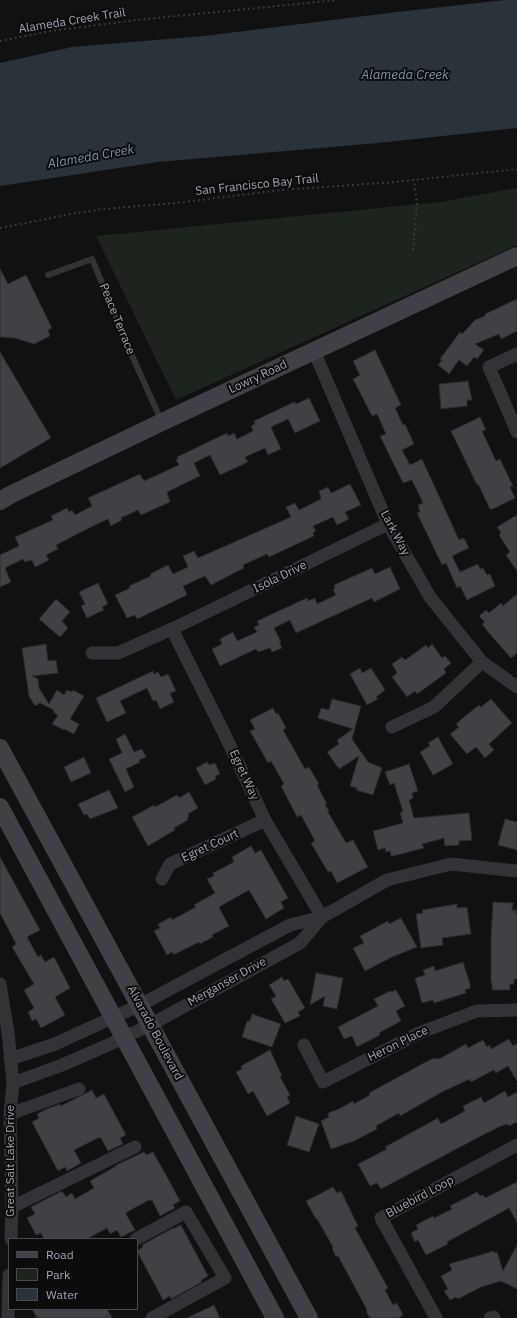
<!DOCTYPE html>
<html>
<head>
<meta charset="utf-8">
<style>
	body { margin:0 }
	#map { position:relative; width:517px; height:1318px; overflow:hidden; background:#111112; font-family:"IBM Plex Sans",sans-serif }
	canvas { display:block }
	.legend { position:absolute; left:8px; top:1238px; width:130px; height:72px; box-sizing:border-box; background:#0c0c0d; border:1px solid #484a4f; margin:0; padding:5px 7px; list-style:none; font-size:12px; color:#a3a7b2 }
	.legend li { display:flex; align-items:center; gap:8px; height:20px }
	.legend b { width:20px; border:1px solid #484a4f }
</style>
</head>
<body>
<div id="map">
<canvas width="517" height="1318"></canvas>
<ul class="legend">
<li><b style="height:5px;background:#404147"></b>Road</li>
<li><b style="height:11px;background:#1d241e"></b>Park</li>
<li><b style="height:11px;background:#2b333a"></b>Water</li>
</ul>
</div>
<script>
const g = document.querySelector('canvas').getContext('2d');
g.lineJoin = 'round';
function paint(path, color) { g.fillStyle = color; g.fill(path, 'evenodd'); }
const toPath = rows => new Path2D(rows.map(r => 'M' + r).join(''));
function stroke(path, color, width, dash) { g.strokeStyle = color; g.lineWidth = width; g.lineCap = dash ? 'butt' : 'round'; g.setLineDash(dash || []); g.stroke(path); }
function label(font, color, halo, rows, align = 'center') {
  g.font = font + ' "IBM Plex Sans",sans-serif'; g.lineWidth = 4; g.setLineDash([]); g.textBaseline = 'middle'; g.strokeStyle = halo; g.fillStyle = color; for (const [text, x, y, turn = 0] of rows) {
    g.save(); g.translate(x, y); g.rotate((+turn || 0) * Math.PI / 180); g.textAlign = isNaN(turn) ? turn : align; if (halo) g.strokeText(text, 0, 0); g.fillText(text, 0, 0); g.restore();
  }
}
paint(toPath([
	[517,188,517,245,176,400,96,236,440,202]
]), '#1d241e');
paint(toPath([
	[505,0,517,0,517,128,378,143,158,162,0,186,0,63,72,47,204,36,397,12]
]), '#2b333a');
const building = toPath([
	[0,269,8,284,26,275,52,328,48,330,50,336,34,344,15,338,0,337,0,269],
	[517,299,517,331,501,339,499,334,475,344,484,350,477,359,474,357,467,366,459,360,449,374,438,365,442,360,440,359,460,332,462,334,475,320,485,316,485,314,517,299],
	[375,350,401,405,395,408,403,425,405,424,414,444,402,450,410,465,422,459,459,540,464,538,469,548,452,556,460,572,478,564,480,569,483,568,487,575,490,574,495,586,467,600,460,586,457,588,446,563,442,565,417,513,420,512,418,505,423,503,412,480,403,483,380,436,386,434,377,414,372,416,353,379,360,375,353,361,375,350],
	[0,352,51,438,0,468,0,352],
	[468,381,472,400,467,400,467,406,441,409,439,384,468,381],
	[309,398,320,421,295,433,288,419,271,427,281,449,268,455,265,448,245,457,248,462,220,475,210,455,194,463,200,476,167,492,170,502,141,515,138,510,121,518,122,520,111,526,108,519,91,527,56,545,58,549,46,555,49,560,35,567,32,560,25,562,23,559,5,568,11,582,0,587,0,555,19,546,15,537,53,520,51,516,67,508,69,512,72,510,75,515,92,506,88,498,140,474,144,481,179,465,176,460,178,459,177,457,227,433,228,436,234,433,237,439,253,431,251,426,255,424,254,421,294,402,296,404,309,398],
	[480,417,486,430,482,431,496,461,500,459,513,486,510,487,515,498,493,509,490,509,478,484,477,485,451,431,480,417],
	[350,484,361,505,345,512,349,519,337,525,333,517,313,526,316,531,313,532,314,536,269,557,267,554,243,565,244,568,211,585,205,576,183,586,187,595,137,619,135,615,127,618,115,595,130,588,129,586,151,576,150,574,168,565,173,574,188,567,183,556,194,551,198,558,291,517,286,507,295,503,299,510,321,499,319,491,328,487,331,493,350,484],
	[517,515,517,571,506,555,510,552,499,535,501,533,497,527,517,515],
	[390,567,400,589,374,602,372,598,296,633,290,620,274,628,281,642,279,642,282,648,272,652,270,648,258,652,256,649,220,666,212,649,222,644,220,639,233,632,237,641,257,632,254,627,259,625,257,621,307,598,308,601,315,598,317,604,336,595,333,590,335,589,334,585,372,568,375,574,390,567],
	[98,583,108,604,102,607,104,610,87,618,81,606,85,604,79,592,98,583],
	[517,594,517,653,511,658,488,632,482,624,485,622,479,616,486,610,489,613,501,603,503,606,517,594],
	[56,599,70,612,62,621,68,628,60,637,39,619,56,599],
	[46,644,48,661,56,660,58,673,32,676,38,679,39,688,49,704,57,690,64,695,67,690,72,692,73,690,84,696,70,719,79,724,74,734,64,729,64,730,52,724,58,715,53,712,54,710,40,703,35,706,29,696,22,648,46,644],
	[432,644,442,658,445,656,451,663,444,669,446,673,417,694,415,691,407,697,392,677,397,673,392,664,402,657,405,660,426,645,428,648,432,644],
	[360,668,362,673,371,668,385,690,376,697,378,699,367,705,350,674,360,668],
	[153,671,154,674,158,672,161,677,168,674,176,691,170,693,174,702,160,709,156,700,153,701,147,688,120,701,126,713,107,722,96,698,153,671],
	[332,699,361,706,352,739,368,762,382,768,373,795,356,790,357,788,350,786,359,756,339,769,327,752,339,744,337,740,353,729,318,718,321,708,329,710,332,699],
	[491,699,512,723,489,744,494,750,485,758,476,747,467,754,450,734,459,727,456,724,464,717,479,705,481,707,491,699],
	[273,708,276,714,278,713,286,728,283,730,305,769,309,767,319,784,317,785,327,804,325,805,329,811,328,812,346,843,353,840,368,867,337,883,331,871,328,872,311,843,315,841,301,815,297,817,295,813,281,786,284,784,275,768,271,761,268,763,250,731,255,729,250,720,273,708],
	[125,734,134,752,142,749,146,757,139,760,140,762,126,769,134,787,125,792,109,759,122,753,116,739,125,734],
	[438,737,453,764,433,775,420,752,430,746,428,743,438,737],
	[84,757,91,773,71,782,64,767,84,757],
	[207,762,209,765,215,763,220,774,215,776,216,779,205,785,196,768,207,762],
	[409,764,418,791,412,793,413,798,409,800,414,818,469,813,472,840,459,841,459,845,445,846,444,838,422,844,424,848,393,856,391,856,390,851,386,852,385,848,378,850,373,831,403,823,400,812,403,812,394,783,390,785,385,772,409,764],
	[109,790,118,808,90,819,87,814,84,815,78,804,109,790],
	[189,792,198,808,188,814,189,817,187,818,188,820,174,828,175,830,148,846,132,817,154,805,155,807,177,795,179,798,189,792],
	[505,819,517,822,517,850,498,845,505,819],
	[251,846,255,853,261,850,288,898,281,902,284,908,266,919,249,890,219,907,229,926,212,935,213,937,200,944,199,942,175,954,173,954,172,952,167,955,154,931,160,928,158,924,171,917,172,920,196,907,194,905,215,893,207,879,214,876,213,873,234,862,232,857,251,846],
	[0,857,40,930,27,937,38,957,41,955,45,962,54,957,70,988,55,997,65,1015,41,1028,36,1019,32,1021,28,1012,34,1008,24,990,34,984,12,947,16,944,0,913,0,857],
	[493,902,513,903,512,910,516,910,516,914,517,914,517,979,514,979,514,984,510,984,510,990,492,990,492,983,491,983,491,938,493,902],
	[457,904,457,908,467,907,471,934,442,938,443,945,421,948,416,914,423,913,422,910,457,904],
	[401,918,417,947,392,957,365,971,353,948,364,943,360,936,388,921,389,924,401,918],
	[463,962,470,984,470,988,465,990,466,993,434,1003,433,1000,422,1003,415,978,425,975,423,970,434,966,435,971,463,962],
	[316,973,343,978,337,1009,323,1006,325,996,310,1005,316,973],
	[282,977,284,981,288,979,305,1008,298,1012,300,1016,285,1023,271,999,276,996,269,985,282,977],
	[396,990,405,1006,396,1011,401,1021,379,1033,380,1035,357,1047,352,1036,344,1039,338,1027,378,1006,374,999,390,991,391,992,396,990],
	[252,1014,281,1024,272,1047,242,1037,247,1021,250,1021,252,1014],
	[509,1039,513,1046,517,1043,517,1081,508,1066,496,1073,494,1070,471,1082,470,1079,442,1092,400,1116,399,1113,376,1126,377,1129,354,1141,331,1149,321,1121,329,1117,328,1113,339,1109,353,1101,354,1104,370,1095,369,1093,424,1063,434,1058,435,1059,439,1058,439,1059,466,1044,468,1048,483,1040,487,1047,490,1045,491,1049,509,1039],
	[270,1050,282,1076,280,1077,290,1095,287,1097,290,1103,267,1116,253,1091,248,1094,236,1072,242,1069,241,1066,270,1050],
	[92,1090,96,1098,104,1094,126,1135,120,1138,123,1144,108,1151,101,1138,98,1138,74,1150,81,1163,67,1171,65,1167,58,1171,32,1122,39,1118,37,1114,47,1109,60,1104,61,1106,92,1090],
	[505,1091,508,1097,517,1092,517,1122,509,1126,507,1124,501,1126,479,1137,381,1189,377,1183,370,1186,358,1164,387,1149,385,1147,438,1118,441,1124,465,1111,463,1106,481,1097,484,1103,505,1091],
	[296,1116,319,1124,309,1152,287,1145,296,1116],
	[144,1152,146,1155,153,1152,165,1173,180,1201,173,1205,175,1208,160,1216,152,1200,150,1201,149,1200,127,1212,126,1214,135,1230,121,1237,117,1230,110,1234,107,1228,87,1239,44,1239,41,1233,36,1235,27,1218,35,1214,31,1207,62,1191,66,1197,72,1193,75,1199,94,1188,90,1181,116,1166,116,1165,144,1152],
	[517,1182,517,1223,509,1208,447,1242,448,1244,426,1255,418,1240,415,1242,411,1233,418,1229,416,1225,433,1216,434,1218,452,1209,450,1206,475,1193,477,1192,480,1196,483,1195,485,1198,517,1182],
	[333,1187,337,1193,341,1191,358,1226,355,1228,388,1288,385,1290,393,1305,397,1303,403,1315,398,1318,370,1318,366,1311,367,1310,350,1278,338,1256,336,1257,332,1248,333,1247,317,1219,316,1219,306,1201,333,1187],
	[181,1225,208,1276,201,1280,202,1282,171,1299,170,1296,163,1300,137,1251,143,1247,142,1245,173,1228,173,1229,181,1225],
	[517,1245,517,1289,501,1281,481,1287,458,1299,456,1297,450,1300,444,1291,448,1289,441,1276,452,1270,449,1264,494,1251,495,1253,497,1252,503,1271,517,1245],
	[214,1305,220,1318,187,1318,214,1305],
	[32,1309,107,1309,112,1318,37,1318,32,1309]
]);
paint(building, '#404145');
stroke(building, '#2b2b2e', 1);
stroke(toPath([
	[0,41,51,31,136,20,338,0],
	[0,228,76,213,104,209,176,203,281,190,395,182,517,169],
	[413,250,417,204,414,180]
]), '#38393e', 2, [2, 3]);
stroke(toPath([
	[48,275,92,259,134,360,161,420]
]), '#323237', 6);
stroke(toPath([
	[314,351,388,524,430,597,482,662,517,687],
	[517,354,489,367,517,432],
	[172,629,223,731,265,820,322,917],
	[92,653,118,653,172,629,388,524],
	[392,727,434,707,482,662],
	[162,879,170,864,265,820],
	[0,984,8,1032,13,1083,10,1114,12,1207,11,1239],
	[304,1045,323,1082,419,1033,477,1011,517,1010],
	[10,1059,55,1044,140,1005,290,925,322,917,387,880,451,864,517,871],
	[13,1083,62,1065,106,1046,150,1025,300,943,322,917],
	[10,1114,79,1089],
	[12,1207,135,1147],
	[136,1239,186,1212,225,1278,152,1318],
	[8,1318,9,1275],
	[436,1318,381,1218,517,1145],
	[490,1318,494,1317]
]), '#323237', 13);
stroke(toPath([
	[0,501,10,495,162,422,517,256],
	[0,748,309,1318],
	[0,807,275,1318]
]), '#404147', 18);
label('12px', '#a3a7b2', '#0c0c0d', [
	["Alameda Creek Trail",72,21,-9],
	["San Francisco Bay Trail",257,185,-6],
	["Peace Terrace",117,319,68],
	["Lowry Road",258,377,-25],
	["Lark Way",395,533,62],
	["Isola Drive",280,577,-26],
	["Egret Way",244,775,65],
	["Egret Court",210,846,-25],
	["Merganser Drive",227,982,-29],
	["Alvarado Boulevard",155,1033,62],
	["Heron Place",398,1044,-26],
	["Great Salt Lake Drive",11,1161,-90],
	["Bluebird Loop",420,1197,-28]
]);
label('italic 13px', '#7b93ac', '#0c0c0d', [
	["Alameda Creek",405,75],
	["Alameda Creek",91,157,-10]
]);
</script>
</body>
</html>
